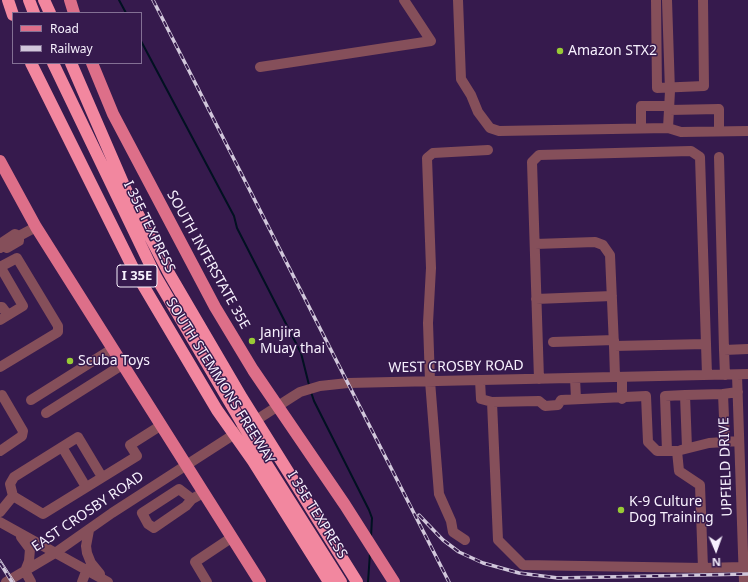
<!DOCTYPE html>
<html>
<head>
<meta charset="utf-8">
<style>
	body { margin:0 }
	#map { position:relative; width:748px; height:582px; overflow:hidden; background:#361a4d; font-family:"Noto Sans",sans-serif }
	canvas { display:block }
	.legend { position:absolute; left:12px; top:12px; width:130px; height:52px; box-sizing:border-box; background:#361a4d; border:1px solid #837094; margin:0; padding:5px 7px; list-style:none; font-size:12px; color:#f7f1fe }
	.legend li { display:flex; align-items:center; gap:8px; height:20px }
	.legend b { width:20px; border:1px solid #837094 }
	.north { position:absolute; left:696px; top:530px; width:40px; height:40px; -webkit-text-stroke:3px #361a4d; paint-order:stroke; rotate:178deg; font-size:11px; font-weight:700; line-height:16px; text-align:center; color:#f7f1fe }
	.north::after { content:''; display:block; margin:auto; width:14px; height:18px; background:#f7f1fe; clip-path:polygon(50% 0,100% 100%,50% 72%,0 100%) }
</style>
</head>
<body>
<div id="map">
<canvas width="748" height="582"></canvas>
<ul class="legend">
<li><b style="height:5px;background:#dd6f89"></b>Road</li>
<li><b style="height:5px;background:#d1c7db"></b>Railway</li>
</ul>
<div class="north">N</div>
</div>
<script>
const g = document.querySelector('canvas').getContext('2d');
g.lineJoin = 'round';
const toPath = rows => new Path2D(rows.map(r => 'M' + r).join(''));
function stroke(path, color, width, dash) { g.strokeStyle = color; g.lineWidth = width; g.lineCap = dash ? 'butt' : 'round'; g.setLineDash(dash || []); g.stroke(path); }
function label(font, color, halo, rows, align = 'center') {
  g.font = font + ' "Noto Sans",sans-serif'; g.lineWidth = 3; g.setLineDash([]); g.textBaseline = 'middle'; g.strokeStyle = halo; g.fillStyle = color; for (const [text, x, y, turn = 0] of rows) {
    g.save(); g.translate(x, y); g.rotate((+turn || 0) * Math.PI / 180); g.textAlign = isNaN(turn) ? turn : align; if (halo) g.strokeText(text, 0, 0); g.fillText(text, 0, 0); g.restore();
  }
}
stroke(toPath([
	[119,0,126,13],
	[141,41,234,216,237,228,301,353,309,385],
	[311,392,314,401,369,510,372,518,371,537],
	[368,582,370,553]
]), '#011121', 2);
stroke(toPath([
	[458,0,461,79,471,95,478,112,490,128,499,131,668,128],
	[656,0,657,88,704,86,703,0],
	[667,0,670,91,668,128,681,132,748,131],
	[260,67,431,41,404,0],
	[669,110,719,109,719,131],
	[641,128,641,106,669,106],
	[719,157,724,350],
	[535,244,595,242,603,245,610,255,614,346],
	[3,246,7,248,19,241,19,236],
	[0,248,3,246,3,242,15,234,19,236,36,227],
	[0,267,17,258,58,326,58,332,0,367],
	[536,299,612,296],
	[0,307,2,307,8,315],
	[0,320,23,306,1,268],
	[553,342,614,340],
	[725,375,724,350,748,349],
	[737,375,744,582],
	[615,377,614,346,706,344],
	[622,377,622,399],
	[575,378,576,399],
	[539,379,532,162,539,155,691,151,700,157,707,375],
	[480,380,481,399,492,402,498,540,523,565,703,568,700,485,679,471,677,451,657,451,648,442,646,396,561,400,558,405,545,406,539,401,492,402],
	[685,395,723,394],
	[0,396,2,395,23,431,22,436,0,451],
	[31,400,112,349],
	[46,413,122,365],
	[725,441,723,394,738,392],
	[681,450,709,443,739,441],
	[667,451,665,396,685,395,687,448],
	[86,487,62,447,78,437,102,477],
	[13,496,10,484,14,477,62,447],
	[192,499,179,489,142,513,148,524,154,528,186,506,192,499,203,493],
	[0,512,13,496,43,514,137,456,130,445,160,426],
	[0,522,108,582],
	[89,530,86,546,87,553,91,563,100,574],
	[21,537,30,549,29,561,25,571],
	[465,540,453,532,451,521,439,494,430,381,428,323,431,268,427,158,433,153,488,150],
	[703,568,743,567],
	[25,571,31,582],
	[6,582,55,553,112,513,292,397,300,392,320,386,348,383,748,374],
	[82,582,87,569],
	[207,582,195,562,231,538]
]), '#854f5a', 10);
stroke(toPath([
	[70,0,74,13],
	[92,63,113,114,215,307,253,370,345,505,394,582],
	[0,161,36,227,260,582]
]), '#dd6f89', 12);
stroke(toPath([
	[8,0,13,15],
	[29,0,34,13],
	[44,0,50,13],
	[31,63,134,270,217,410,253,461,329,582],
	[53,63,156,277,262,457,341,582],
	[71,63,129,197,170,275,242,398,357,582]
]), '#f2879f', 12);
stroke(toPath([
	[0,559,15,582]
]), '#d1c7db', 1);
const rail = toPath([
	[153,0,449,582],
	[419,515,443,540,459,552,483,563,519,573,558,578,748,574],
	[0,563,12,582]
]);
stroke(rail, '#d1c7db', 3.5);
stroke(rail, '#361a4d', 2, [6]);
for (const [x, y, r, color] of [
	[560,51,4,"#99cb36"],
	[252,341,4,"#99cb36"],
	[70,361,4,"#99cb36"],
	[621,510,4,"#99cb36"]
]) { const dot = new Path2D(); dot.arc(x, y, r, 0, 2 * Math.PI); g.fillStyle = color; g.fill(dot); stroke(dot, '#361a4d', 1.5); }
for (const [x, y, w] of [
	[137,276,40]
]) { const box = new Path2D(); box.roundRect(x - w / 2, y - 11, w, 22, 3); g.fillStyle = '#361a4d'; g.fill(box); stroke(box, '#f7f1fe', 1); }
label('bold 13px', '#f7f1fe', null, [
	["I 35E",137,276]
]);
label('14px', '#f7f1fe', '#361a4d', [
	["Amazon STX2",568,51],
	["Janjira",260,333],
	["Muay thai",260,349],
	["Scuba Toys",78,361],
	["K-9 Culture",629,502],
	["Dog Training",629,518]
], 'left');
label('14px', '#f7f1fe', '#361a4d', [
	["I 35E TEXPRESS",149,227,64],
	["SOUTH INTERSTATE 35E",208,260,61],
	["WEST CROSBY ROAD",456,367,-1],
	["SOUTH STEMMONS FREEWAY",220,381,58],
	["UPFIELD DRIVE",726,467,-92],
	["EAST CROSBY ROAD",88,512,-34],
	["I 35E TEXPRESS",317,515,58]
]);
</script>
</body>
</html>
